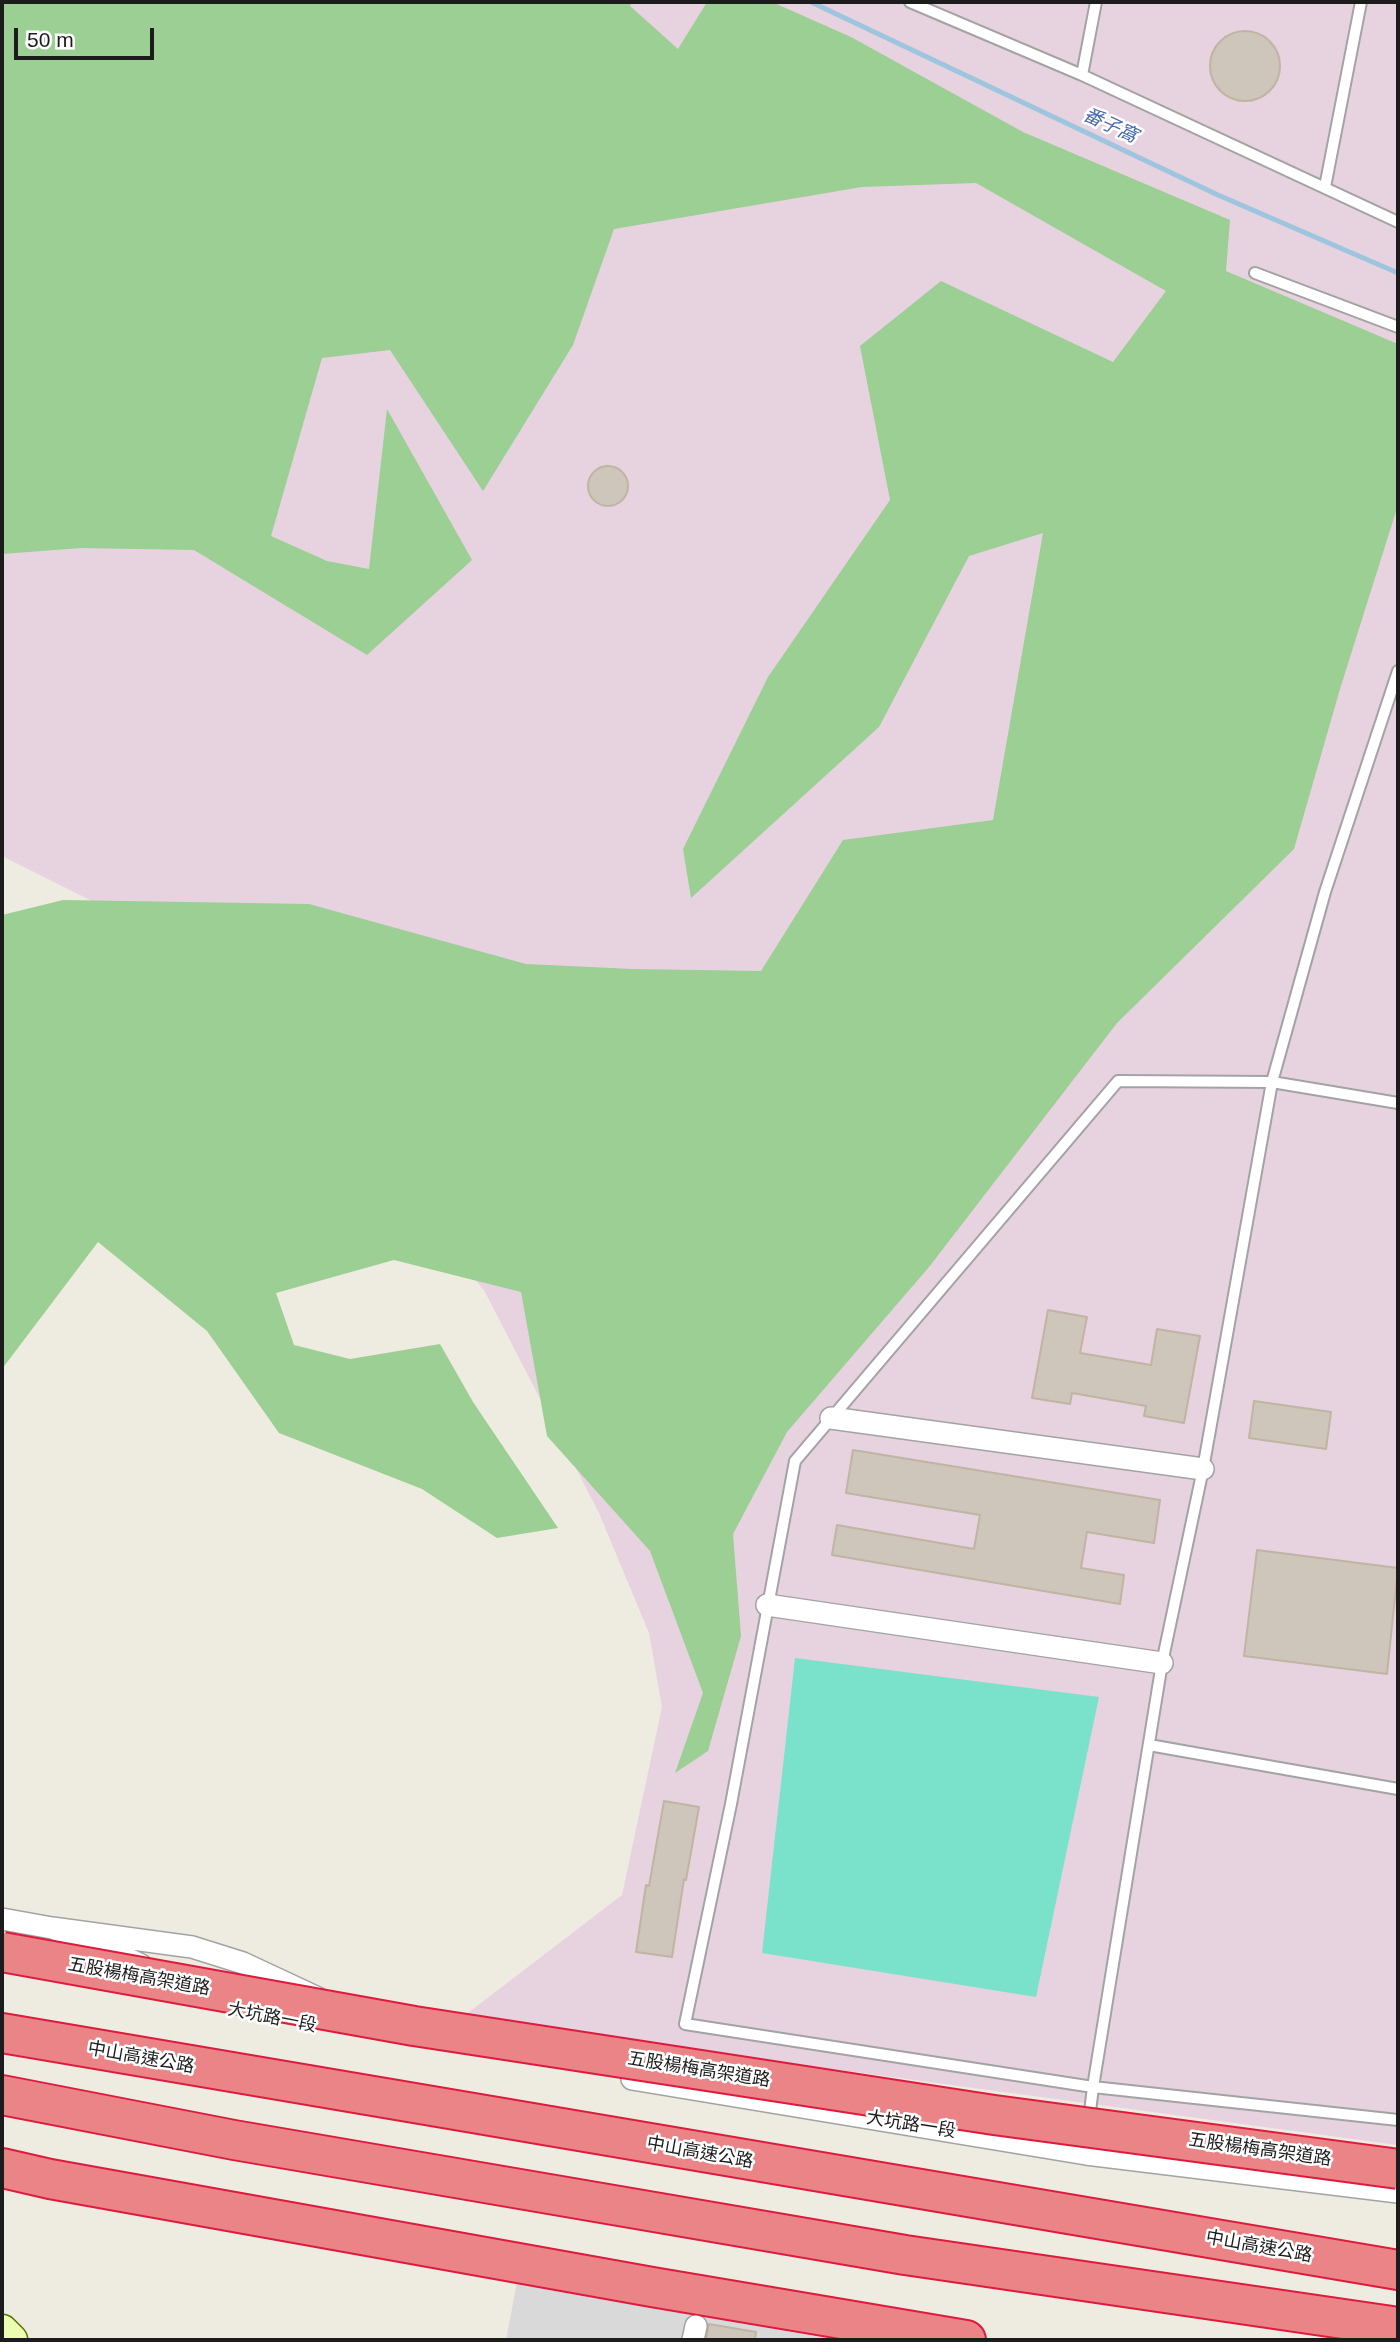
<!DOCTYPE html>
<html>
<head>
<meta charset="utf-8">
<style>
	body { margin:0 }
	#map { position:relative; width:1400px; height:2342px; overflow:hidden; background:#eeece1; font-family:Arial,sans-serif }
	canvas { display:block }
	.frame { position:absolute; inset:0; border:4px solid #1c1c1c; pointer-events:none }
	.scale { position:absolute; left:14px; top:28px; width:140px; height:32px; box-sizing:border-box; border:4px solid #1c1c1c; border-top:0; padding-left:9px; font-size:21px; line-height:24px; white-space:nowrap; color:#1c1c1c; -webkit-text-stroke:5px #fff; paint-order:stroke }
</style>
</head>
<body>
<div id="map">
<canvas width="1400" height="2342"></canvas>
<div class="frame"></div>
<div class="scale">50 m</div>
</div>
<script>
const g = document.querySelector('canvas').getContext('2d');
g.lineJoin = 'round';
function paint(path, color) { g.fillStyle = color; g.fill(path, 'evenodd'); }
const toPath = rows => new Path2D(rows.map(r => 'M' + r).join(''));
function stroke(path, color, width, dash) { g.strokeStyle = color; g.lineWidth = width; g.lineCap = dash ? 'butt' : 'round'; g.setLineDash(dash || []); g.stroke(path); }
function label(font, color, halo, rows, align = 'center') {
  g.font = font + ' Arial,"Noto Sans TC",sans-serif'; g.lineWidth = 5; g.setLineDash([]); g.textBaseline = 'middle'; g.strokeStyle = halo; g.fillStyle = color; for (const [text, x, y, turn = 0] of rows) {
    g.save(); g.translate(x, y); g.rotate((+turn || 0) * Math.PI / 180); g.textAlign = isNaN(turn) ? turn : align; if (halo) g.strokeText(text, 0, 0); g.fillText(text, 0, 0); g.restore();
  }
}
paint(toPath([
	[517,2282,682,2312,835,2340,506,2340]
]), '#dad9d9');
paint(toPath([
	[2,2,1398,2,1398,2145,460,2019,622,1895,662,1707,649,1633,599,1513,485,1292,240,975,2,856]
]), '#e7d2e0');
paint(toPath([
	[2,2,632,2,630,6,678,49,707,2,772,2,851,37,1023,132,1230,220,1226,271,1398,344,1398,505,1340,689,1294,849,1117,1023,929,1267,787,1432,733,1534,741,1636,708,1751,675,1773,703,1693,650,1551,547,1436,521,1292,394,1260,276,1293,294,1345,350,1359,440,1344,473,1402,558,1528,497,1538,422,1489,279,1433,207,1331,98,1242,2,1369,2,915,63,900,309,904,526,964,633,969,761,971,843,840,993,820,1043,533,969,556,879,727,691,898,683,849,768,677,890,500,860,346,941,281,1113,362,1166,291,976,183,862,187,614,229,573,345,483,491,390,350,322,358,271,536,327,561,369,569,387,409,472,560,367,655,194,550,81,548,2,554]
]), '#9bcf93');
paint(toPath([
	[795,1658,1099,1697,1036,1997,762,1953]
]), '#7ae2ca');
stroke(toPath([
	[811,2,1218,195,1398,273]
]), '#9ec5de', 5);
const building = toPath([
	'1210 66a35 35 0 1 1 70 0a35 35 0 1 1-70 0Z',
	'588 486a20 20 0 1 1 40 0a20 20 0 1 1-40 0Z',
	[1048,1310,1087,1317,1080,1353,1151,1365,1157,1329,1200,1336,1184,1423,1144,1416,1146,1406,1072,1393,1070,1404,1032,1398,1048,1310],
	[1254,1401,1331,1412,1326,1449,1249,1438,1254,1401],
	[853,1450,1160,1500,1154,1543,1087,1532,1081,1568,1124,1575,1120,1604,832,1555,837,1525,974,1549,980,1515,846,1493,853,1450],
	[1257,1550,1398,1568,1387,1674,1244,1656,1257,1550],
	[664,1801,699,1807,686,1880,684,1879,672,1957,636,1952,646,1885,649,1886,664,1801],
	[709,2324,756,2332,755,2340,706,2340,709,2324]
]);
paint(building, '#cec6ba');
stroke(building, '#c0b4a2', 2);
const lane = toPath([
	[910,2,1082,75,1398,222],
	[1082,75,1096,2],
	[1325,187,1361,2],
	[1255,273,1398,327],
	[1398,1103,1272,1082,1118,1081,795,1461,731,1804,685,2024,1093,2087,1398,2120],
	[1149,1745,1398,1789],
	[1089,2120,1093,2087,1162,1663,1203,1469,1272,1082,1325,892,1398,671]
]);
const street = toPath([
	[831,1418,1203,1469],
	[767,1605,1162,1663],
	[2,1919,52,1928,192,1947,243,1963,318,1998],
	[52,1928,110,1950,141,1965],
	[632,2079,1086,2154,1398,2192],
	[693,2340,696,2326]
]);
const secondary = toPath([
	[2,2331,11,2340]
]);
const highway = toPath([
	[2,2033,1398,2270],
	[2,2095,234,2140,905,2255,1398,2327],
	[2,2168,50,2179,652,2287,966,2340]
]);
stroke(lane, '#a3a3a3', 14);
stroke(street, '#a3a3a3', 24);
stroke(secondary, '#567500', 35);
stroke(highway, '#de1b3f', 42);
stroke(lane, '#fff', 10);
stroke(street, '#fff', 21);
stroke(secondary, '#ecfcb0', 32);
stroke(highway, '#ea8486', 38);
const highwayBridge = toPath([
	[2,1952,414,2026,994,2115,1398,2169]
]);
stroke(highwayBridge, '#de1b3f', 42, []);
stroke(highwayBridge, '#ea8486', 38);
label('18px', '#1c1c1c', '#fff', [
	["五股楊梅高架道路",139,1977,10],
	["大坑路一段",272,2018,11],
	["中山高速公路",141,2058,10],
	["五股楊梅高架道路",699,2070,9],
	["大坑路一段",911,2125,9],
	["五股楊梅高架道路",1260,2150,8],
	["中山高速公路",700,2153,10],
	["中山高速公路",1259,2247,10]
]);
label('italic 19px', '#4569af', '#fff', [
	["番子窩",1110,126,25]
]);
</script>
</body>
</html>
